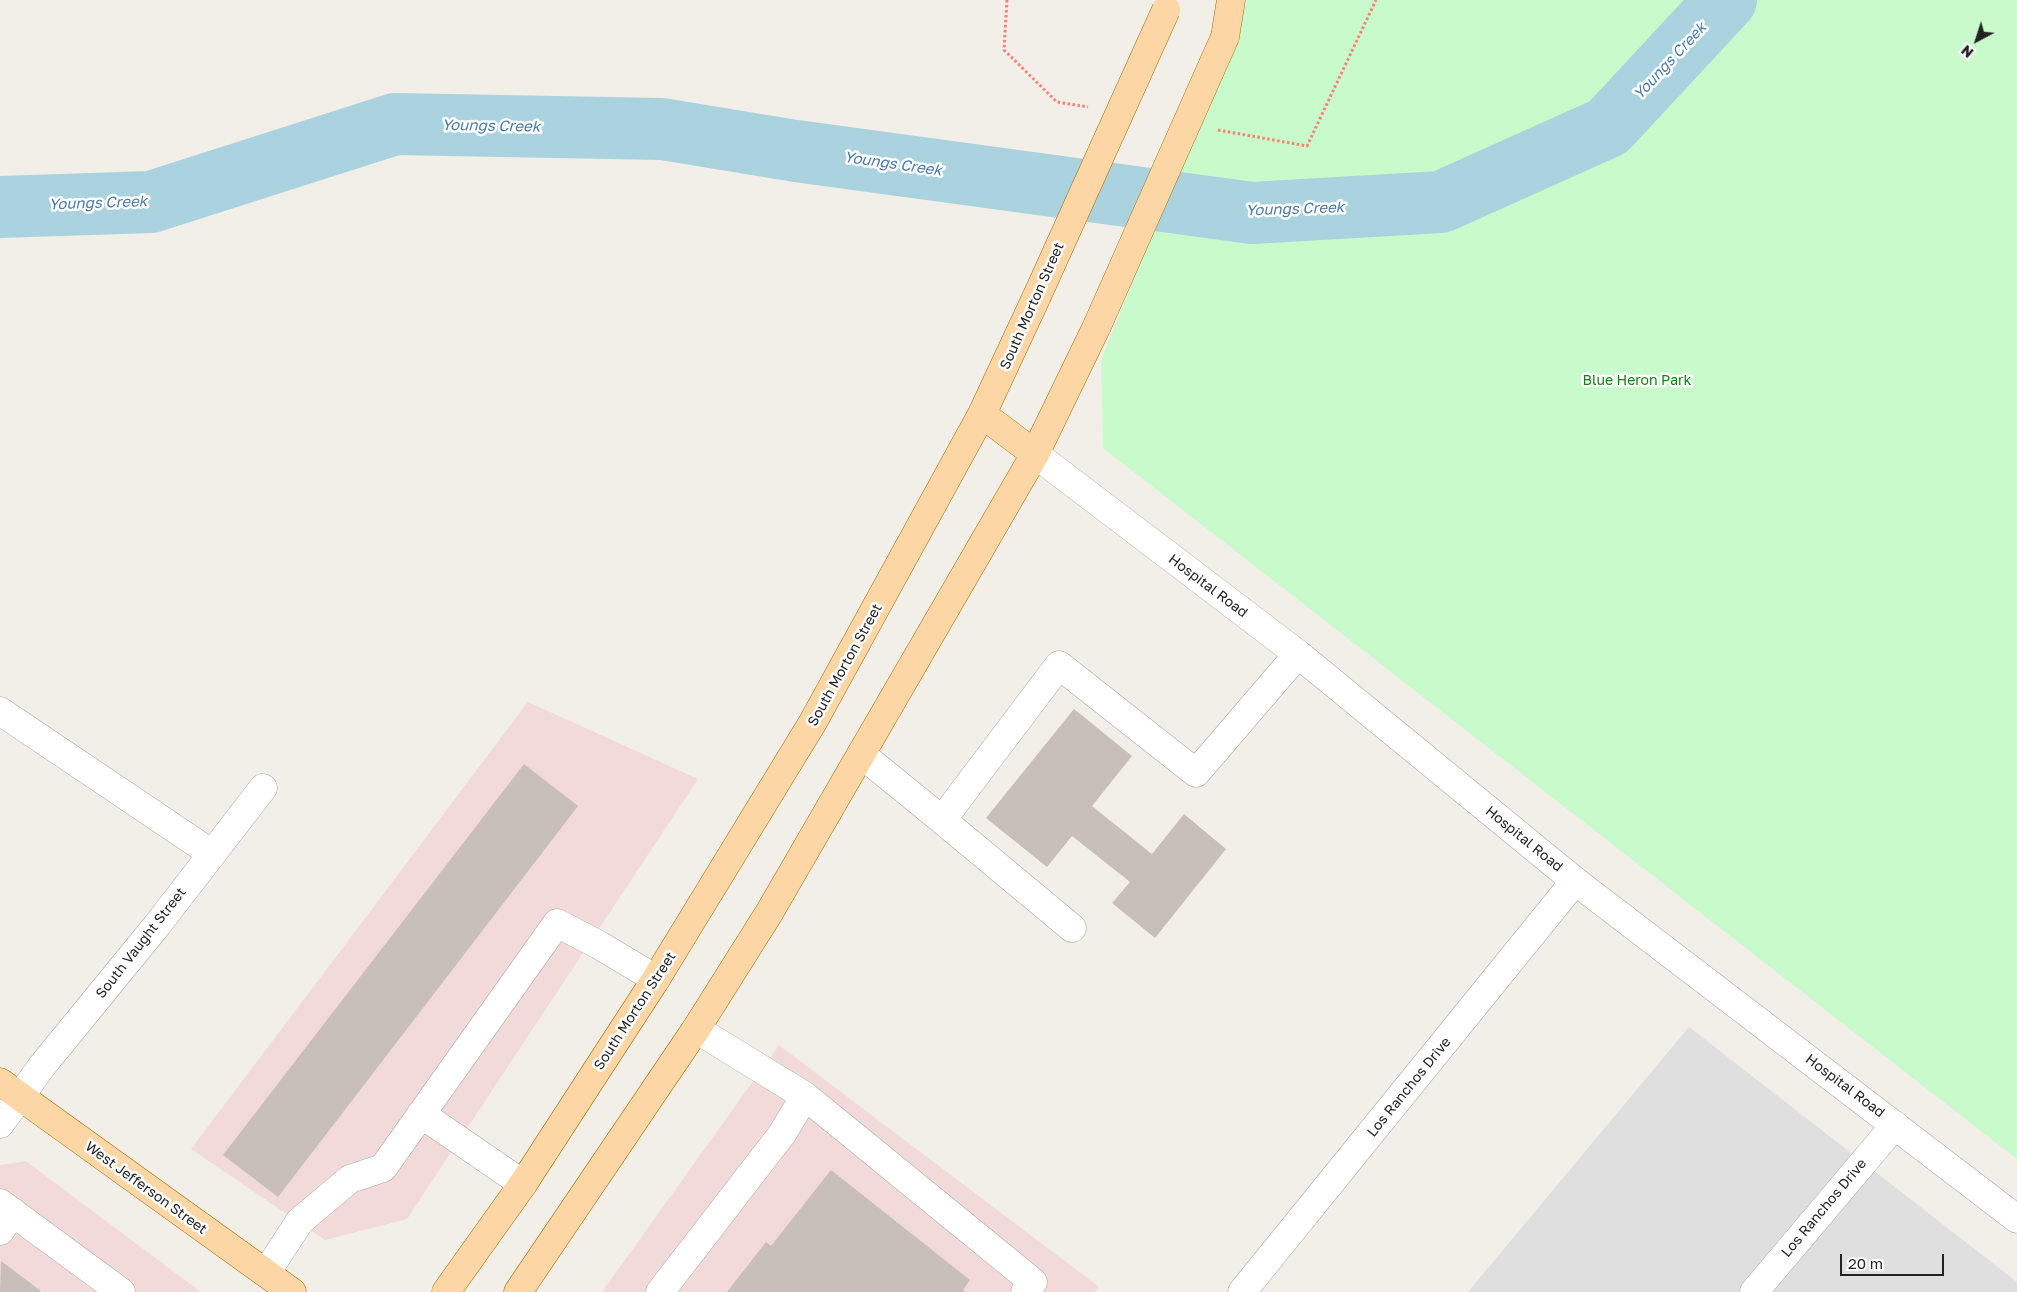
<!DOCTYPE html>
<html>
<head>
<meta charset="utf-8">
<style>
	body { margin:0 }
	#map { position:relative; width:2017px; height:1292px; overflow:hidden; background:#f2efe9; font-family:"Golos Text",sans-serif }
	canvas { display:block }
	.north { position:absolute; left:1952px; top:15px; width:50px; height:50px; -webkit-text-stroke:4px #fff; paint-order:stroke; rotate:220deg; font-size:14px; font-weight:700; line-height:20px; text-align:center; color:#222 }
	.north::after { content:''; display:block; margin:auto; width:18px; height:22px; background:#222; clip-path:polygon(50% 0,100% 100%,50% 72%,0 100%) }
	.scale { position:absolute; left:1840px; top:1254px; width:104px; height:22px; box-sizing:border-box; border:2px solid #222; border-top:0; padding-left:6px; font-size:15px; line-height:18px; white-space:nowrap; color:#222; -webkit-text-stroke:4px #fff; paint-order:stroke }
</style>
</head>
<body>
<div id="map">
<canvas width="2017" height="1292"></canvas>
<div class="north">N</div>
<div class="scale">20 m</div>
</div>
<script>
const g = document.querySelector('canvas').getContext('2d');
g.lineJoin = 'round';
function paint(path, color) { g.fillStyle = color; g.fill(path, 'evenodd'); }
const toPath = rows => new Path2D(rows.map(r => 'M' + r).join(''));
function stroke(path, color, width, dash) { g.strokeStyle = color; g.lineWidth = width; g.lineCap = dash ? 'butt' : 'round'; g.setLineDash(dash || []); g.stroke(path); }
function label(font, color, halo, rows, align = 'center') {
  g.font = font + ' "Golos Text",sans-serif'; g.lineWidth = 5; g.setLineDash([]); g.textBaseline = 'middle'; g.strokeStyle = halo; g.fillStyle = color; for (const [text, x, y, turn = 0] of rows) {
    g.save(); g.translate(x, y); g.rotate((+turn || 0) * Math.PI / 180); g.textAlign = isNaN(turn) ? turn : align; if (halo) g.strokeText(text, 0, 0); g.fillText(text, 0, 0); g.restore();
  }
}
paint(toPath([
	[1689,1027,2017,1282,2017,1292,1468,1292]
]), '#e0dfdf');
paint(toPath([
	[528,702,698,779,407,1219,325,1240,191,1149],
	[779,1045,1099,1287,1095,1292,602,1292],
	[26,1161,201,1292,0,1292,0,1165]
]), '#f2dad9');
paint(toPath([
	[1248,0,2017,0,2017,1159,1103,448,1101,360]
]), '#c8facc');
stroke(toPath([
	[0,207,151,202,395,124,662,129,796,151,1252,213,1441,202,1608,127,1726,0]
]), '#aad3df', 62);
paint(toPath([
	[1074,709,1132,756,1092,806,1152,854,1184,814,1226,849,1155,938,1112,903,1130,882,1072,836,1047,867,986,818],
	[524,764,578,806,278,1197,223,1155],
	[831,1170,970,1280,963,1290,965,1292,727,1292,766,1242,771,1246],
	[1,1261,41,1291,40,1292,0,1292]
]), '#c7bfb8');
const minor = toPath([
	[1035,454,1298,654,1575,881,2017,1219],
	[0,711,211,853],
	[861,754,942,820,1059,665,1196,773,1298,654],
	[942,820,1072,928],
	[805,1096,1033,1282,1025,1292],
	[421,1114,523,1184],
	[0,1124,42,1066,158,924,263,788],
	[0,1203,121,1292],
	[0,1231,13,1212],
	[266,1273,300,1221,350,1179,383,1168,557,923,599,945,656,979],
	[660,1292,782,1134,805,1096,696,1029],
	[1242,1292,1575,881],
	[1754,1292,1895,1125]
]);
const major = toPath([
	[1225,37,1231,0],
	[982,414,1035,454],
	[0,1082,292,1292],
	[446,1292,523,1184,656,979,813,722,982,414,1037,296],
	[518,1292,696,1029,769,913,1035,454,1097,326]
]);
stroke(minor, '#a9a9a9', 29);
stroke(major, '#a06b00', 29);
stroke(toPath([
	[1007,0,1004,50,1057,102,1088,107],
	[1218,130,1307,146,1376,0]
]), '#fa8072', 3, [2.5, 2.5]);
stroke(minor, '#fff', 28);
stroke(major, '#fcd6a4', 28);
const majorBridge = toPath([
	[1037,296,1166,10],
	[1097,326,1225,37]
]);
stroke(majorBridge, '#a06b00', 29, []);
stroke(majorBridge, '#fcd6a4', 28);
label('14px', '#222', '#fff', [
	["South Morton Street",1032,306,-66],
	["Hospital Road",1208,586,37],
	["South Morton Street",845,665,-61],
	["Hospital Road",1524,839,39],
	["South Vaught Street",141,943,-52],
	["South Morton Street",635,1011,-57],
	["Hospital Road",1845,1086,37],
	["Los Ranchos Drive",1409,1087,-51],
	["West Jefferson Street",146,1188,36],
	["Los Ranchos Drive",1824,1208,-50]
]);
label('14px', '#0c8416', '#fff', [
	["Blue Heron Park",1637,381]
]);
label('italic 15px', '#4a7aab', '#fff', [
	["Youngs Creek",1670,61,-47],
	["Youngs Creek",491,126,1],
	["Youngs Creek",893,164,8],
	["Youngs Creek",98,203,-2],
	["Youngs Creek",1295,209,-2]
]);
</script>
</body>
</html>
